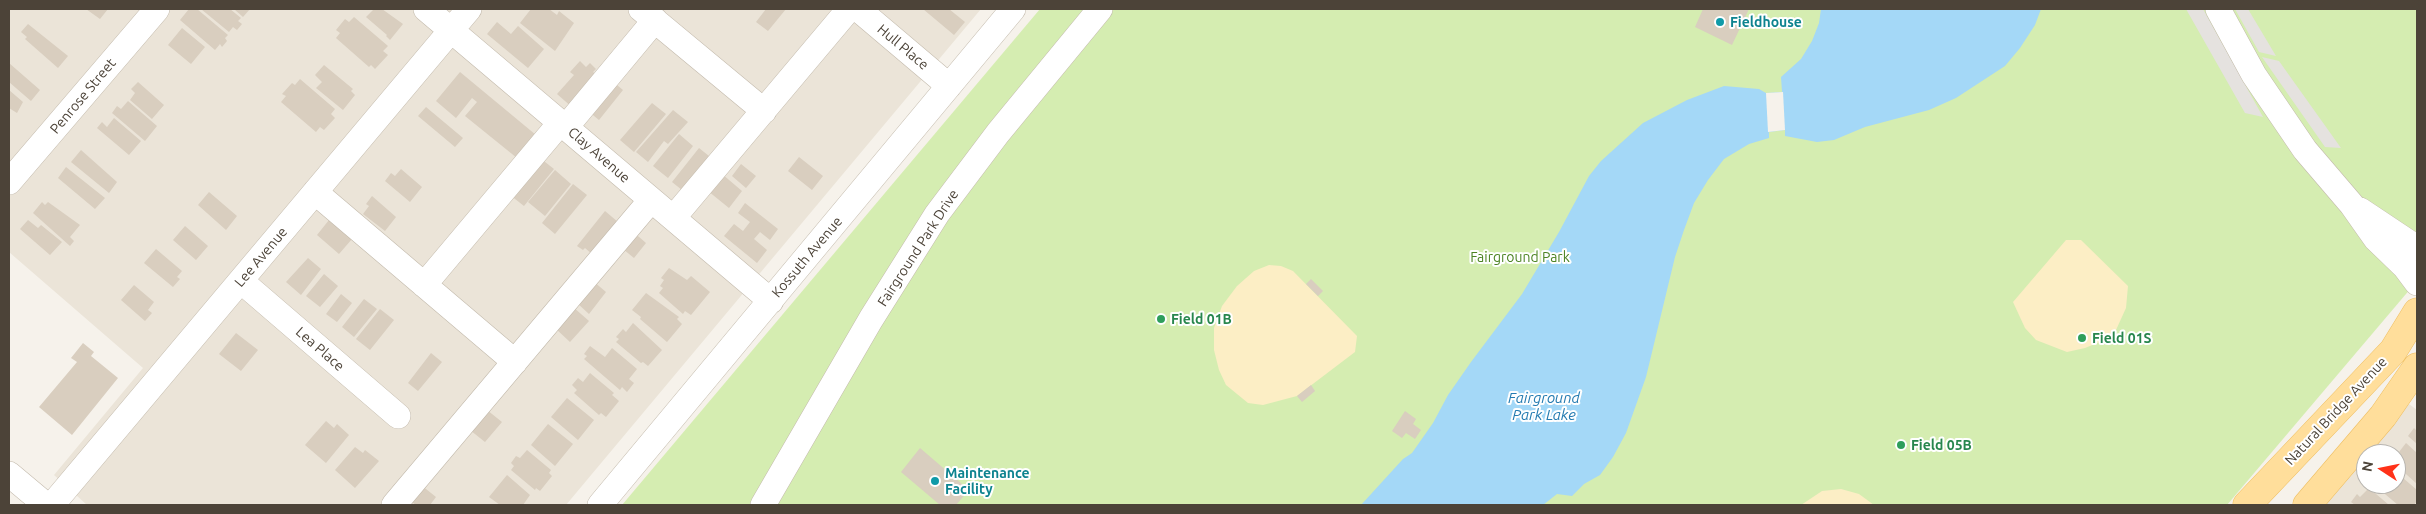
<!DOCTYPE html>
<html>
<head>
<meta charset="utf-8">
<style>
	body { margin:0 }
	#map { position:relative; width:2426px; height:514px; overflow:hidden; background:#f6f2eb; font-family:Ubuntu,sans-serif }
	canvas { display:block }
	.frame { position:absolute; inset:0; border:10px solid #4c4338; pointer-events:none }
	.north { position:absolute; left:2356px; top:444px; width:50px; height:50px; box-sizing:border-box; background:#fff; border:1px solid #b7b4af; border-radius:50%; rotate:281deg; font-size:14px; font-weight:700; line-height:20px; text-align:center; color:#4c4338 }
	.north::after { content:''; display:block; margin:auto; width:18px; height:22px; background:#ff3219; clip-path:polygon(50% 0,100% 100%,50% 72%,0 100%) }
</style>
</head>
<body>
<div id="map">
<canvas width="2426" height="514"></canvas>
<div class="frame"></div>
<div class="north">N</div>
</div>
<script>
const g = document.querySelector('canvas').getContext('2d');
g.lineJoin = 'round';
function paint(path, color) { g.fillStyle = color; g.fill(path, 'evenodd'); }
const toPath = rows => new Path2D(rows.map(r => 'M' + r).join(''));
function stroke(path, color, width, dash) { g.strokeStyle = color; g.lineWidth = width; g.lineCap = dash ? 'butt' : 'round'; g.setLineDash(dash || []); g.stroke(path); }
function label(font, color, halo, rows, align = 'center') {
  g.font = font + ' Ubuntu,sans-serif'; g.lineWidth = 4; g.setLineDash([]); g.textBaseline = 'middle'; g.strokeStyle = halo; g.fillStyle = color; for (const [text, x, y, turn = 0] of rows) {
    g.save(); g.translate(x, y); g.rotate((+turn || 0) * Math.PI / 180); g.textAlign = isNaN(turn) ? turn : align; if (halo) g.strokeText(text, 0, 0); g.fillText(text, 0, 0); g.restore();
  }
}
paint(toPath([
	[9,9,981,9,566,505,87,505,54,475,143,368,9,252],
	[2409,404,2417,410,2417,505,2323,505,2366,454,2366,484,2396,484,2396,454,2366,454]
]), '#ebe4d8');
paint(toPath([
	[1040,9,2417,9,2417,281,2227,505,622,505]
]), '#d5edb1');
paint(toPath([
	[2066,240,2081,240,2128,286,2126,308,2116,330,2102,341,2085,348,2067,352,2036,340,2025,328,2013,302],
	[1269,265,1281,266,1293,271,1357,336,1355,352,1297,396,1263,405,1248,403,1226,385,1219,370,1214,350,1214,328,1222,306,1237,286,1254,271],
	[1841,489,1859,494,1874,505,1801,505,1822,491]
]), '#fceec5');
paint(toPath([
	[2186,9,2203,9,2263,117,2245,113],
	[2235,9,2248,9,2276,56,2259,52],
	[2262,57,2279,61,2341,148,2325,147]
]), '#e5e2df');
paint(toPath([
	[1821,9,2041,9,2035,25,2020,48,2005,66,1956,98,1929,110,1865,127,1834,140,1817,142,1785,136,1785,130,1769,132,1769,138,1749,144,1724,159,1708,180,1694,203,1684,230,1675,257,1646,377,1626,433,1613,457,1600,475,1584,484,1572,496,1557,494,1543,505,1361,505,1403,459,1412,453,1433,423,1448,395,1471,362,1522,294,1559,232,1589,176,1601,161,1643,123,1687,100,1724,86,1759,89,1766,93,1782,92,1781,77,1801,59,1812,41,1819,23]
]), '#a4d8f7');
paint(toPath([
	[1783,92,1785,130,1768,132,1766,93]
]), '#f6f2eb');
paint(toPath([
	[86,9,108,9,100,19],
	[189,9,197,9,228,35,225,38,227,41,222,47,220,44,215,50,180,20],
	[201,9,230,9,241,18,238,21,242,24,237,30,233,27,229,32],
	[234,9,250,9,243,17],
	[374,9,382,9,403,24,390,40,386,36,387,35,366,17],
	[531,9,549,9,557,15,559,11,574,23,555,51,520,23],
	[766,9,786,9,768,31,756,22],
	[923,9,949,9,965,22,954,35],
	[1703,9,1749,9,1732,45,1695,27],
	[354,17,388,46,383,51,388,55,375,69,371,65,369,67,336,38,340,33,336,30,345,19,349,22],
	[497,22,511,34,518,26,544,49,528,68,487,34],
	[28,24,68,56,58,68,25,39,27,37,21,32],
	[182,28,205,47,191,64,168,45],
	[580,61,586,67,590,63,596,69,593,72,599,77,573,108,557,94,574,75,570,72],
	[9,63,40,90,31,101,9,82],
	[324,65,353,89,351,91,355,95,343,110,316,88,322,82,315,75],
	[460,72,536,135,517,158,465,116,477,102,472,98,456,118,436,101],
	[300,79,335,109,331,114,335,118,324,130,320,127,316,132,281,102,286,96,282,94,292,83,295,85],
	[612,81,623,90,599,120,588,111],
	[138,82,164,105,152,119,130,100,135,93,131,89],
	[9,90,23,102,17,113,9,108],
	[128,101,157,126,145,141,112,113,117,106,121,109],
	[652,103,666,114,634,152,620,140],
	[426,107,463,138,455,147,418,116],
	[673,110,688,122,668,144,664,141,648,162,636,152],
	[114,118,141,141,129,155,97,128,102,122,107,127],
	[679,134,693,146,668,178,653,166],
	[699,148,714,160,687,194,672,182],
	[81,150,117,182,109,193,71,162],
	[799,157,823,176,812,190,788,171],
	[540,158,554,169,524,206,510,195],
	[741,164,756,176,746,188,732,176],
	[66,167,105,198,95,209,58,178],
	[401,169,422,187,410,202,385,181,391,173,395,176],
	[555,170,571,184,545,216,528,202],
	[722,174,742,191,729,208,708,191],
	[573,184,587,195,555,234,542,223],
	[209,192,237,216,226,230,198,205],
	[372,196,396,217,385,231,363,214,369,206,366,204],
	[42,202,45,205,48,202,80,225,70,237,74,241,70,246,33,213],
	[745,203,778,229,770,240,760,232,754,239,767,250,757,263,724,236,734,224,743,231,750,222,738,213],
	[605,211,618,222,592,254,585,248,583,250,577,246],
	[28,220,38,228,41,225,62,242,50,255,20,229],
	[329,220,352,239,339,254,317,235],
	[185,226,208,246,196,260,173,240],
	[631,230,646,243,634,258,618,245],
	[156,249,182,271,177,277,180,279,173,287,144,263],
	[308,258,321,269,301,295,286,282],
	[669,268,687,280,691,276,710,292,691,315,685,311,683,314,659,293,663,288,660,286,664,280,661,278],
	[324,274,338,286,320,307,306,296],
	[1311,279,1323,291,1318,296,1306,284],
	[593,281,606,292,589,314,576,302],
	[134,285,154,302,148,310,152,313,145,321,121,300],
	[646,293,679,317,677,319,682,324,667,342,640,319,641,317,632,310],
	[341,294,352,303,337,322,326,314],
	[364,299,377,309,354,337,342,327],
	[573,307,589,321,570,342,555,328],
	[380,309,394,320,370,350,356,339],
	[633,323,662,350,648,366,643,362,641,363,616,342,619,339,616,337,623,329,626,332],
	[236,333,258,350,241,371,219,354],
	[83,343,94,352,91,356,118,378,72,435,39,407,77,362,71,358],
	[590,346,605,357,612,348,637,369,629,379,634,383,627,392,622,387,620,390,584,359,587,356,584,354],
	[431,353,442,362,418,391,408,383],
	[590,373,614,393,612,395,619,401,606,417,601,413,599,415,574,393,577,390,572,385,578,378,583,382],
	[1311,385,1315,391,1302,402,1297,396],
	[567,398,594,420,578,440,551,417],
	[487,410,502,422,485,442,470,430],
	[1405,411,1416,419,1413,424,1421,430,1415,439,1406,433,1402,438,1392,431],
	[326,421,334,428,337,424,349,435,326,463,305,445],
	[548,424,573,444,555,466,531,445],
	[2414,428,2417,431,2417,444,2408,436],
	[2406,443,2417,453,2417,484,2396,465,2396,454,2390,454,2395,449,2399,452],
	[355,447,363,453,365,450,379,461,355,488,335,470],
	[920,448,969,490,956,505,940,505,901,472],
	[527,450,551,470,549,473,552,476,540,491,536,488,535,490,511,470,514,466,511,463,516,456,520,458],
	[2396,472,2417,490,2417,501,2414,505,2398,505,2373,484,2396,484],
	[507,475,530,495,523,505,500,505,489,497],
	[421,485,436,497,430,505,416,505,409,500],
	[2369,488,2389,505,2355,505,2351,502,2357,494,2360,497]
]), '#d9cebf');
const minor = toPath([
	[426,9,771,301],
	[641,9,764,111],
	[858,9,949,86],
	[2218,9,2254,75,2305,150,2352,205,2376,239,2405,267,2417,283],
	[566,127,655,20],
	[9,182,157,9],
	[315,192,515,362],
	[2360,210,2417,248],
	[674,217,849,9],
	[241,281,398,416],
	[424,285,561,122],
	[9,474,46,505],
	[52,505,469,9],
	[394,505,651,200],
	[600,505,1013,9],
	[763,505,871,319,937,214,998,133,1100,9]
]);
const major = toPath([
	[2247,505,2393,351,2417,312],
	[2307,505,2383,416,2417,367]
]);
stroke(minor, '#c3baac', 26);
stroke(major, '#eebe61', 29);
stroke(minor, '#fff', 25);
stroke(major, '#ffde9b', 28);
for (const [x, y, r, color] of [
	[1720,22,5,"#0f9aa8"],
	[1161,319,5,"#2e9e5b"],
	[2082,338,5,"#2e9e5b"],
	[1901,445,5,"#2e9e5b"],
	[935,481,5,"#0f9aa8"]
]) { const dot = new Path2D(); dot.arc(x, y, r, 0, 2 * Math.PI); g.fillStyle = color; g.fill(dot); stroke(dot, '#fff', 2); }
label('bold 14px', '#0d838f', '#fff', [
	["Fieldhouse",1730,22],
	["Maintenance",945,473],
	["Facility",945,489]
], 'left');
label('14px', '#4c4338', '#fff', [
	["Hull Place",903,47,40],
	["Penrose Street",83,96,-50],
	["Clay Avenue",599,155,41],
	["Fairground Park Drive",918,248,-57],
	["Lee Avenue",261,257,-50],
	["Kossuth Avenue",807,257,-50],
	["Lea Place",320,349,41],
	["Natural Bridge Avenue",2336,411,-47]
]);
label('14px', '#4d8424', '#fff', [
	["Fairground Park",1520,257]
]);
label('bold 14px', '#27864d', '#fff', [
	["Field 01B",1171,319],
	["Field 01S",2092,338],
	["Field 05B",1911,445]
], 'left');
label('italic 15px', '#247bb1', '#fff', [
	["Fairground",1544,398],
	["Park Lake",1544,415]
]);
</script>
</body>
</html>
